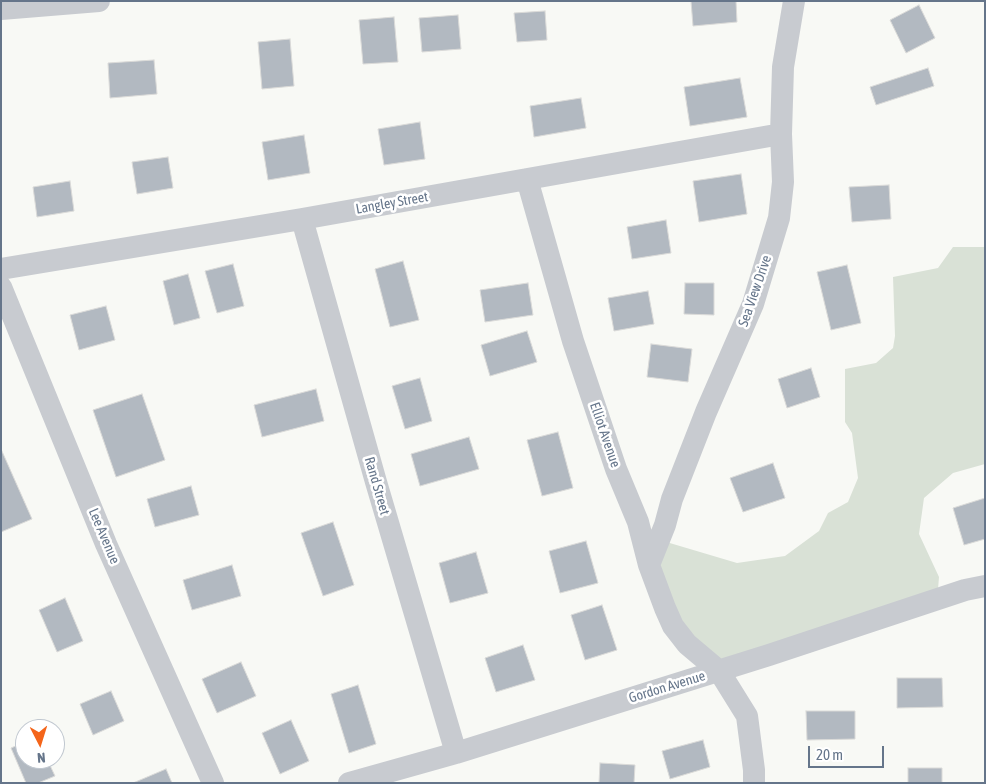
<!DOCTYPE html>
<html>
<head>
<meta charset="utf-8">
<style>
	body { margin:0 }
	#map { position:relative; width:986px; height:784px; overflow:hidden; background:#f8f9f5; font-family:"Asap Condensed",sans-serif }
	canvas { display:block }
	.frame { position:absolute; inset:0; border:2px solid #65758a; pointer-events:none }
	.north { position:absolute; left:15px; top:719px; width:50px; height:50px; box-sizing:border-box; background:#fff; border:1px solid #c1c8d0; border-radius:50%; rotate:175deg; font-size:14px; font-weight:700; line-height:20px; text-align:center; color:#65758a }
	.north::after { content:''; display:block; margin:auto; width:18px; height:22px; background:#f4651a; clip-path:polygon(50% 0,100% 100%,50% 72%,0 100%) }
	.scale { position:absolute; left:808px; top:746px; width:76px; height:22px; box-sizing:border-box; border:2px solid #65758a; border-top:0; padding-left:6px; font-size:15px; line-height:18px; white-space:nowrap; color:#65758a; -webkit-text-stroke:4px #fff; paint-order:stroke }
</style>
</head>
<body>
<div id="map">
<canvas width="986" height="784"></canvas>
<div class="frame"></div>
<div class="north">N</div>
<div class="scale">20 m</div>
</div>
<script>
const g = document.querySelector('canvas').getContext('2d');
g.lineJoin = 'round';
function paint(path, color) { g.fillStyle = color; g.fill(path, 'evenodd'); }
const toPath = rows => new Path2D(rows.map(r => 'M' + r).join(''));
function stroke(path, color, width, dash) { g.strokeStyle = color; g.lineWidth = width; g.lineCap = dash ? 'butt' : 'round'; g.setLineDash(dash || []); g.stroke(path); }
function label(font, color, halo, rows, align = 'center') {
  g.font = font + ' "Asap Condensed",sans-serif'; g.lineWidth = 5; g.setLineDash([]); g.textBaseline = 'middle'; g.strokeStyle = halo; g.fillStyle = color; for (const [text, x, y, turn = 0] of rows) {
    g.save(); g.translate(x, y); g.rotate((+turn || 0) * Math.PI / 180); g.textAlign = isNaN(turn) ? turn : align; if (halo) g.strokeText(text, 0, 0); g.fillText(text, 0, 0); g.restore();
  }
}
paint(toPath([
	[953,247,985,247,985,464,953,473,924,498,919,534,939,577,937,602,717,674,684,644,650,554,663,541,737,563,785,556,819,531,828,513,848,502,858,478,852,433,845,422,845,369,876,363,893,348,895,336,893,277,938,268]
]), '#d9e1d6');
const building = toPath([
	[691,1,736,1,737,22,693,26,691,1],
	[919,5,935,38,906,53,890,20,919,5],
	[545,11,547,40,517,42,514,13,545,11],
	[458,15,461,49,422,52,419,18,458,15],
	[394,17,398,62,363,64,359,20,394,17],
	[290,39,294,86,262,89,258,42,290,39],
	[154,60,157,94,110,98,108,63,154,60],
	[928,68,934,86,876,105,870,87,928,68],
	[740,78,747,117,690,126,684,87,740,78],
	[581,98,586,128,534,137,530,106,581,98],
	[420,122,425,159,384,165,378,129,420,122],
	[304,135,310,173,268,180,262,142,304,135],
	[168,157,173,188,137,194,132,162,168,157],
	[741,174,747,214,699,222,693,181,741,174],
	[70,181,74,211,37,217,33,187,70,181],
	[889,185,891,219,852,222,849,187,889,185],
	[666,220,671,253,632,259,627,227,666,220],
	[403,261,419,320,390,327,375,269,403,261],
	[233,264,244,306,217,313,205,271,233,264],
	[847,265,861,323,831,330,817,272,847,265],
	[188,274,200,318,174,325,163,281,188,274],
	[528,283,533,315,485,322,480,290,528,283],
	[685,283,714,283,714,315,684,314,685,283],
	[648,291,654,324,614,331,608,298,648,291],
	[106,306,115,340,79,350,70,315,106,306],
	[527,331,537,362,490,376,481,345,527,331],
	[651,344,692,349,688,382,647,377,651,344],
	[811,368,820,397,787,408,778,379,811,368],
	[420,378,432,421,405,429,392,386,420,378],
	[316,389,324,421,262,437,254,405,316,389],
	[142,394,165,460,116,477,93,410,142,394],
	[558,432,573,488,542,496,527,440,558,432],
	[469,437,479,469,420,486,411,454,469,437],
	[1,449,32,519,1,532,1,449],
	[773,463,785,498,743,512,730,478,773,463],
	[191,486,199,515,155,527,147,499,191,486],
	[985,498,985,539,964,545,953,508,985,498],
	[333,522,354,585,323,596,301,533,333,522],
	[586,541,598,583,560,593,549,551,586,541],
	[476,552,488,593,450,603,439,563,476,552],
	[232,565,241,596,192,610,183,580,232,565],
	[65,598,83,641,57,652,39,610,65,598],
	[602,605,617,650,585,660,571,615,602,605],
	[523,645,535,680,496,692,485,658,523,645],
	[241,662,256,696,217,713,202,679,241,662],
	[897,678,942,678,943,707,897,708,897,678],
	[358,685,376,744,349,753,331,694,358,685],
	[111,691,124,721,93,735,80,704,111,691],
	[806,711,855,711,855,739,807,740,806,711],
	[291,720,309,761,280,774,262,733,291,720],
	[703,740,710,767,670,779,662,751,703,740],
	[25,742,25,759,47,759,55,776,38,783,26,783,11,748,25,742],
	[600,763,635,765,634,783,599,783,600,763],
	[908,768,942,768,942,783,908,783,908,768],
	[166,769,172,783,133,783,166,769]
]);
paint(building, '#b2b9c1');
stroke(building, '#dadad8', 1);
stroke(toPath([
	[1,9,99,1],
	[527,179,573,341,616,469,638,522,649,565,665,608,673,626,687,644,719,671,747,716,754,770,754,783],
	[302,219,376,482,456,753],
	[1,269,302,219,781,134],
	[1,287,106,544,213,783],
	[649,565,665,525,672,499,706,412,753,304,779,218,783,182,781,134,783,67,794,1],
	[349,783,456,753,769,655,965,590,985,586]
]), '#c8cbd0', 22);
label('14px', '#65758a', '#fff', [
	["Langley Street",392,203,-10],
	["Sea View Drive",755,291,-71],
	["Elliot Avenue",605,435,71],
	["Rand Street",377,486,74],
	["Lee Avenue",104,536,67],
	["Gordon Avenue",667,687,-17]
]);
</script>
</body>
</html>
